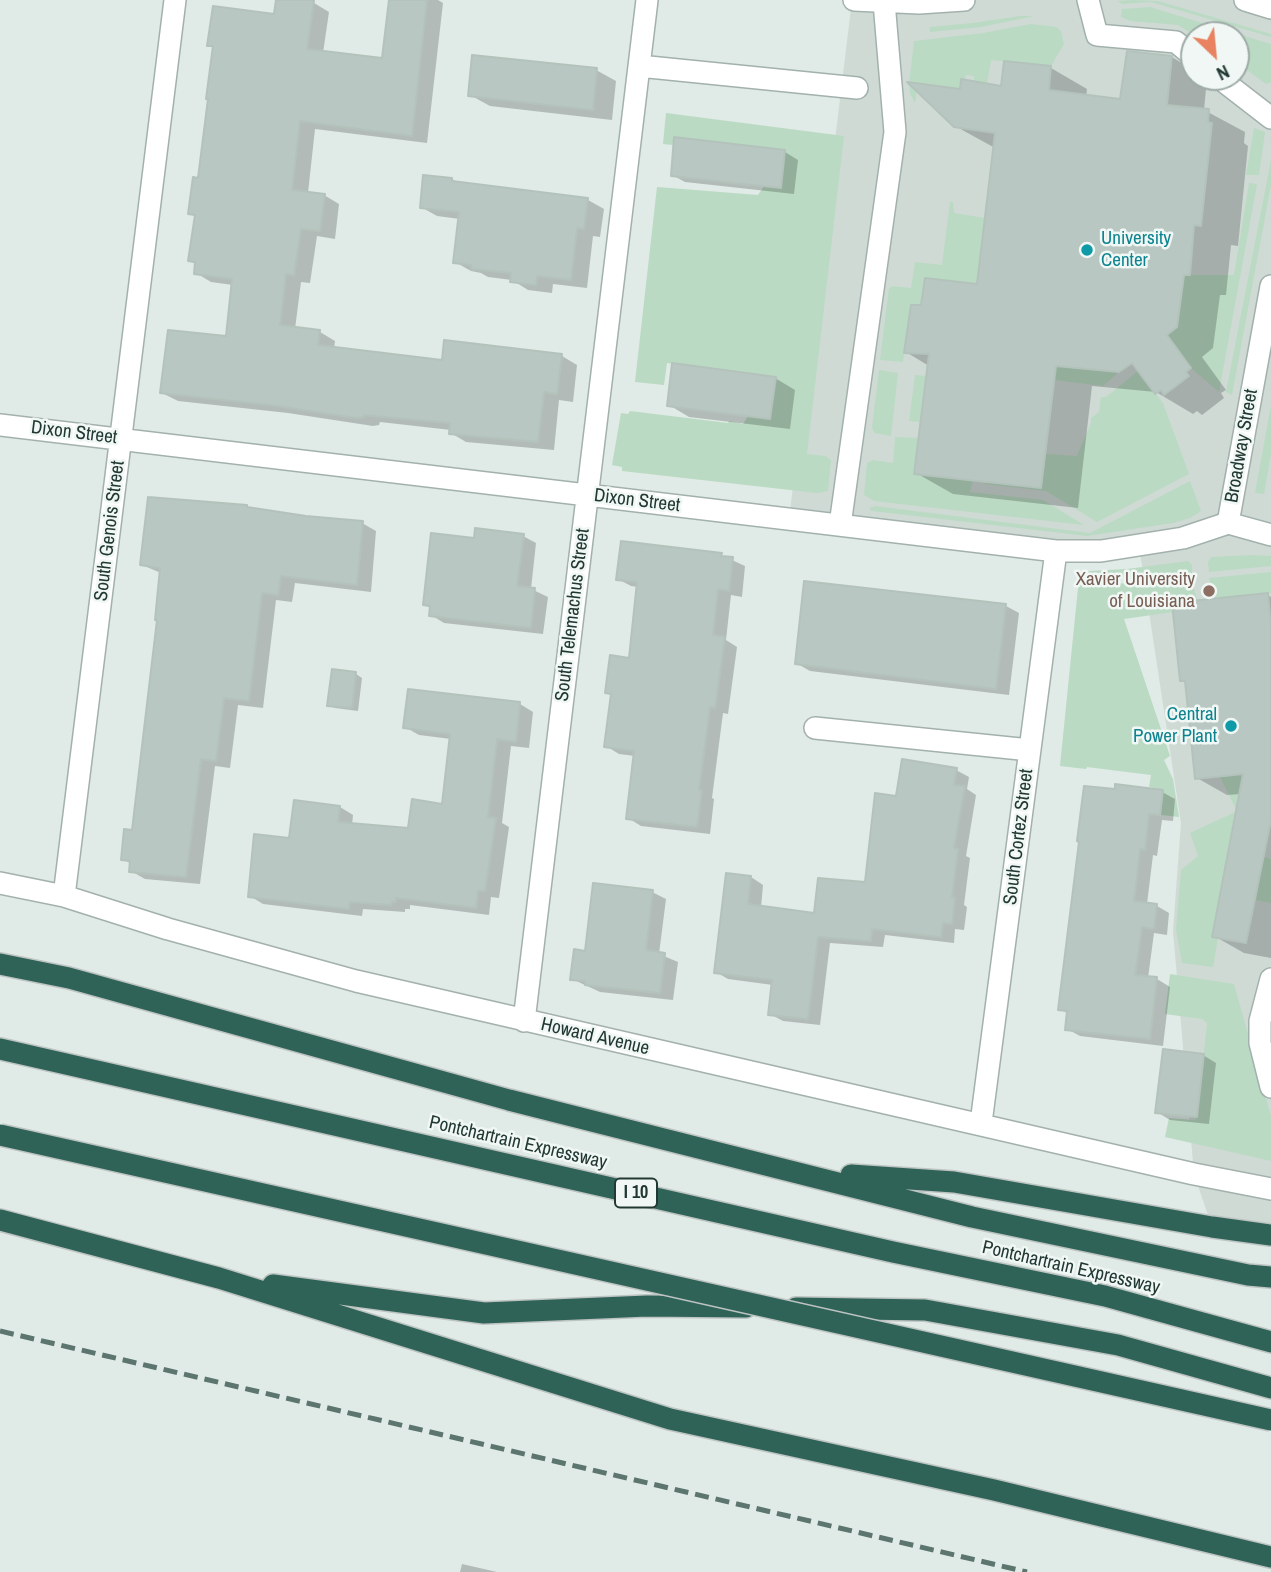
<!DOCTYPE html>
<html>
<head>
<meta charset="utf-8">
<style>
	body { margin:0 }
	#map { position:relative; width:1271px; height:1572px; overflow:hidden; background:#e0eae6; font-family:"Archivo Narrow",sans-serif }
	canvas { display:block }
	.north { position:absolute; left:1180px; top:21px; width:70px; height:70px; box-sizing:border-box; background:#f0f7f4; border:2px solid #9eaba7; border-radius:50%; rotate:154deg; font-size:19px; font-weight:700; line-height:28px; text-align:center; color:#223933 }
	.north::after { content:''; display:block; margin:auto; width:24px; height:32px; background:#e88261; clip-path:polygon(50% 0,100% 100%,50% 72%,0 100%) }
</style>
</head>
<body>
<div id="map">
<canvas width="1271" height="1572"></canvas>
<div class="north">N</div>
</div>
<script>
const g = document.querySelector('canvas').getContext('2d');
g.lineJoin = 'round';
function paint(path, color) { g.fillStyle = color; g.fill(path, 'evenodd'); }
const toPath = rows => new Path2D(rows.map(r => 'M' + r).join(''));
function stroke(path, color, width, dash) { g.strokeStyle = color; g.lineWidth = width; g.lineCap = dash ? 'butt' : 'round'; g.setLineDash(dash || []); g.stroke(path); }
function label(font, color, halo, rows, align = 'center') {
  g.font = font + ' "Archivo Narrow",sans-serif'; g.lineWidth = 5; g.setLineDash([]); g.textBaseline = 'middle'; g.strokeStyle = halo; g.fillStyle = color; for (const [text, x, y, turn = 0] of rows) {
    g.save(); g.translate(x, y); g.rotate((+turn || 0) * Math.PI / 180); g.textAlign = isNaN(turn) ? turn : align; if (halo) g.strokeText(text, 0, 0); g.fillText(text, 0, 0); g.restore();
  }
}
paint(toPath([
	[852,0,1271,0,1271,1235,1212,1227,1194,1174,1173,931,1181,823,1139,546,1101,551,789,519],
	[1194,35,1236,35,1236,77,1194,77]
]), '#cfdad5');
paint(toPath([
	[1131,0,1158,1,1271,34,1271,37,1151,2,1122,4,1117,1],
	[1150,7,1271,44,1271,82,1266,84,1236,62,1236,35,1194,35,1178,25,1130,21,1121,17,1122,9],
	[1020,16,1034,16,981,27,930,32,930,27,973,23],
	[1031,24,1056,27,1061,31,1064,44,1051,66,991,60,987,84,974,82,974,76,966,75,965,80,961,80,960,89,918,83,915,103,910,93,909,84,914,41,983,33],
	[666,113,844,136,807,454,825,456,831,460,828,491,817,493,622,471,622,467,612,465,621,413,628,414,630,411,728,423,729,421,743,424,748,416,770,419,775,377,667,363,664,385,635,382,657,187,758,195,764,186,781,187,785,151,675,137,673,145,663,144],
	[1254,128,1265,132,1259,175,1246,175],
	[1271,160,1271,185,1232,395,1226,392],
	[1249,183,1257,184,1219,392,1191,368,1167,336,1177,327,1184,275,1234,275],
	[950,202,953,202,954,213,985,218,977,284,925,278,921,305,911,305,903,362,880,360,889,288,893,286,911,288,915,262,942,265],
	[1056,366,1119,372,1103,386,1054,380],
	[879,370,898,373,891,436,874,433,872,427],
	[1138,371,1163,403,1189,474,1097,522,1046,491,984,484,987,482,1041,488,1046,454,1077,456,1091,423,1091,418,1099,412,1101,397,1106,397],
	[915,375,926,376,921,422,909,421],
	[1271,405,1271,454,1264,494,1255,493],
	[895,437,919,438,973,480,970,492,1043,500,1084,525,874,501,864,495,867,463,873,460,893,463],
	[1190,481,1201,511,1190,518,1173,523,1087,536,872,511,869,508,875,506,1090,533],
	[1251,555,1271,556,1271,566,1209,572,1208,562,1211,557],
	[1188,561,1192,565,1192,573,1168,579,1087,575,1089,571,1127,569],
	[1271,572,1271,593,1215,598,1209,578],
	[1180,580,1192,581,1197,600,1173,603,1173,612,1124,619,1170,756,1164,760,1173,779,1179,817,1161,815,1163,790,1149,787,1151,775,1087,767,1086,769,1060,766,1078,588,1082,583,1170,584],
	[1271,771,1239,794,1236,809,1220,777],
	[1235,812,1212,936,1218,938,1213,967,1182,963,1176,930,1181,870,1198,856,1190,833],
	[1264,857,1271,859,1271,903,1256,900],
	[1170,974,1234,984,1271,1116,1271,1161,1165,1137,1169,1118,1195,1120,1197,1117,1207,1023,1202,1019,1165,1014]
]), '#badac3');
paint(toPath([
	[278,0,314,3,329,12,323,53,384,60,391,0,438,0,443,3,427,143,315,129,308,193,324,195,339,204,335,239,317,236,310,283,301,282,295,329,320,332,335,341,334,349,444,362,446,342,562,356,577,365,573,402,559,400,554,450,466,442,451,433,451,430,380,422,379,425,373,426,288,413,178,401,162,393,227,338,233,285,211,282,196,273,197,265,190,261,196,217,190,213,199,179,214,48,209,45,276,16],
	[1170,56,1194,70,1194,77,1207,78,1204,110,1245,132,1244,143,1248,146,1238,246,1231,245,1226,295,1220,295,1213,348,1202,357,1226,390,1221,393,1224,398,1202,415,1197,411,1193,414,1156,392,1092,386,1078,508,953,494,916,473,929,366,906,352,923,307,979,286,995,148,955,126,961,91,1002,88,1051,68,1087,89,1086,97,1122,101],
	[596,70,616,81,612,120,490,106,470,95],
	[676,139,785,152,798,160,794,194,685,182,672,175],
	[452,179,460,184,588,200,604,209,600,237,593,236,587,288,553,284,552,293,528,290,512,280,488,277,481,273,471,271,455,262,460,219,437,216,421,207],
	[775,378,795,390,790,429,689,417,669,405],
	[251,510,362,523,376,531,371,592,295,583,292,602,276,600,263,708,238,705,230,768,215,766,200,884,145,879,131,871,131,864,123,859,133,832,158,620,161,573,142,565],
	[523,536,536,543,531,589,548,597,543,634,444,623,431,615,432,609,425,605,475,540],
	[721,555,745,566,742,597,731,595,726,640,737,647,728,714,723,713,712,798,714,799,710,834,641,826,628,818,635,756,619,754,606,746,612,696,607,692,631,660,638,587,631,586,618,579],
	[1267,595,1271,597,1271,958,1244,953,1214,936,1241,794,1227,795,1197,778,1187,683,1182,680],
	[1006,606,1019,613,1009,695,810,671,796,663],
	[356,674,362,678,358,711,335,708,329,705],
	[520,704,533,712,529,748,511,746,502,823,509,827,499,898,491,897,489,915,410,905,410,909,405,909,405,912,363,909,362,916,263,904,250,896,291,840,340,807,353,815,352,825,410,830,444,806,451,739,419,735,405,727],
	[956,770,969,777,967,789,976,795,966,856,970,858,964,905,967,907,964,930,955,929,954,943,885,935,883,947,830,943,820,1025,783,1021,770,1014,773,985,728,979,716,972,751,877,763,885,761,908,815,915,866,884,897,797],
	[1162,792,1175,799,1173,821,1162,820,1157,856,1153,855,1147,904,1157,906,1169,913,1167,935,1154,933,1148,978,1157,979,1170,987,1163,1046,1080,1036,1067,1029,1069,1014,1060,1009,1081,842],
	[652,892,666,899,659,954,678,962,673,1000,600,992,572,979,586,953],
	[1203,1055,1216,1063,1209,1124,1170,1120,1157,1112],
	[462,1564,497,1572,460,1572]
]), '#0003');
const building = toPath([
	[276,0,314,0,307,49,382,58,389,0,427,0,412,136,300,121,292,190,325,194,320,231,301,229,294,275,286,274,280,325,320,330,318,345,442,360,444,340,562,354,557,394,544,392,538,442,449,434,450,423,364,415,364,417,356,418,271,405,160,393,168,330,226,336,232,279,194,274,195,262,188,261,195,215,188,214,193,177,198,178,208,99,206,99,213,46,207,46,213,6,274,14,276,0],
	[1127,51,1172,56,1167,105,1209,109,1208,122,1212,123,1201,226,1194,225,1190,275,1184,275,1177,327,1167,335,1191,368,1186,372,1189,376,1164,395,1161,390,1155,394,1132,363,1119,372,1056,366,1041,488,914,474,929,354,904,353,911,305,921,305,925,278,977,284,995,133,954,127,907,82,960,89,961,79,1001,86,1004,61,1051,66,1049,90,1120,99,1127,51],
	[472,55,597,68,593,110,468,96,472,55],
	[674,137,785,150,781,188,671,176,674,137],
	[423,175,452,178,452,181,588,198,584,229,577,228,571,280,537,276,536,285,510,282,511,273,471,269,471,265,453,263,459,212,420,208,423,175],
	[672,363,776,377,770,419,667,406,672,363],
	[148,497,247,505,247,507,306,516,363,521,357,585,281,576,278,595,262,593,249,701,224,698,216,761,201,759,186,877,129,872,130,861,121,860,124,829,132,830,157,620,155,620,160,568,140,565,148,497],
	[475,528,524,534,517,586,535,588,531,628,429,616,430,606,423,605,431,533,474,538,475,528],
	[621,541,722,553,721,556,733,557,729,591,718,589,713,635,725,637,715,708,710,707,699,790,702,790,697,827,626,819,634,751,604,747,611,694,605,693,610,655,629,658,637,582,616,580,621,541],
	[804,581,1006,604,996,689,795,664,804,581],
	[1268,593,1271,627,1271,820,1246,943,1212,937,1243,774,1195,779,1185,681,1180,681,1172,603,1268,593],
	[332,669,356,672,352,708,327,706,332,669],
	[408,689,520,702,516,742,497,739,488,817,496,818,485,891,478,891,476,908,396,898,396,902,392,902,391,905,350,902,349,909,248,897,254,834,289,838,294,800,340,806,338,822,408,828,412,799,442,804,450,734,403,728,408,689],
	[902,759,957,768,954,785,965,786,954,848,958,849,952,897,955,898,952,924,943,923,941,937,872,929,871,941,818,937,808,1019,768,1015,772,980,714,973,726,873,751,876,748,904,814,913,818,878,865,882,875,793,896,796,902,759],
	[1115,784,1163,790,1160,815,1149,814,1145,850,1140,849,1134,901,1157,904,1154,929,1142,927,1135,975,1157,977,1150,1039,1065,1030,1067,1011,1058,1010,1079,842,1077,841,1084,786,1115,789,1115,784],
	[593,883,653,890,646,950,665,953,660,993,585,985,585,981,570,980,574,949,585,951,593,883],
	[1163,1049,1204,1054,1197,1117,1155,1113,1163,1049]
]);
paint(building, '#b9c7c2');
stroke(building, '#b3c3bc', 2);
const minor = toPath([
	[854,0,919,3,964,0],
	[1088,0,1097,35,1176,42,1194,57],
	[1245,0,1271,8],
	[639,66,857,88],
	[1218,77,1271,118],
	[0,425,1056,551,1101,551,1139,545,1183,538,1228,523,1271,535],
	[1228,523,1271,286],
	[840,525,895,132,884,2],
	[815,728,1030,750],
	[0,883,64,896,168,929,356,981,1194,1174,1271,1189],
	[64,896,175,0],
	[1271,979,1260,1021,1260,1043,1271,1087],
	[524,1021,647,0],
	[981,1123,1056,551]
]);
const highway = toPath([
	[0,964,69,978,509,1100,972,1217,1248,1275,1271,1277],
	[0,1049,893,1252,1105,1296,1271,1342],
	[851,1175,954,1182,1212,1227,1271,1235],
	[0,1220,219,1278,670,1419,994,1490,1271,1557],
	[273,1285,484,1313,647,1306,746,1307],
	[796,1308,925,1310,1118,1345,1271,1388]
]);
stroke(minor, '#a3b1ad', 24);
stroke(highway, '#bdc4c2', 24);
stroke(minor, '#fff', 21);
stroke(highway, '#306358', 21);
stroke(toPath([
	[0,1331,1027,1572]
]), '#5c756e', 5, [14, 7]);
const highwayBridge = toPath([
	[0,1135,1271,1420]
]);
stroke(highwayBridge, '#bdc4c2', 24, []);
stroke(highwayBridge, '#306358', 21);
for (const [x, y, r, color] of [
	[1087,250,7,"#0f9aa8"],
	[1209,591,7,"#8d6e63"],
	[1231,726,7,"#0f9aa8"]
]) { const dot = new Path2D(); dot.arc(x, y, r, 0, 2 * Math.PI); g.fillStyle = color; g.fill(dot); stroke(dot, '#f0f7f4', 2.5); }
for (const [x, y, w] of [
	[636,1193,42]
]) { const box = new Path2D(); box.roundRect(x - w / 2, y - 14.5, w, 29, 5); g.fillStyle = '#f0f7f4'; g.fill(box); stroke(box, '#223933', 2); }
label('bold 18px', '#223933', null, [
	["I 10",636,1193]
]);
label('19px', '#0d838f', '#f0f7f4', [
	["University",1101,239],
	["Center",1101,261],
	["Central",1217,715,"right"],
	["Power Plant",1217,737,"right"]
], 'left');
label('19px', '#223933', '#f0f7f4', [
	["Dixon Street",74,433,7],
	["Broadway Street",1242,446,-80],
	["Dixon Street",637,501,7],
	["South Genois Street",110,531,-83],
	["South Telemachus Street",573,615,-83],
	["South Cortez Street",1019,837,-83],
	["Howard Avenue",595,1037,13],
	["Pontchartrain Expressway",518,1143,13],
	["Pontchartrain Expressway",1071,1268,13]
]);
label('19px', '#785e54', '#f0f7f4', [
	["Xavier University",1195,580],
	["of Louisiana",1195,602]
], 'right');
</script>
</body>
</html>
